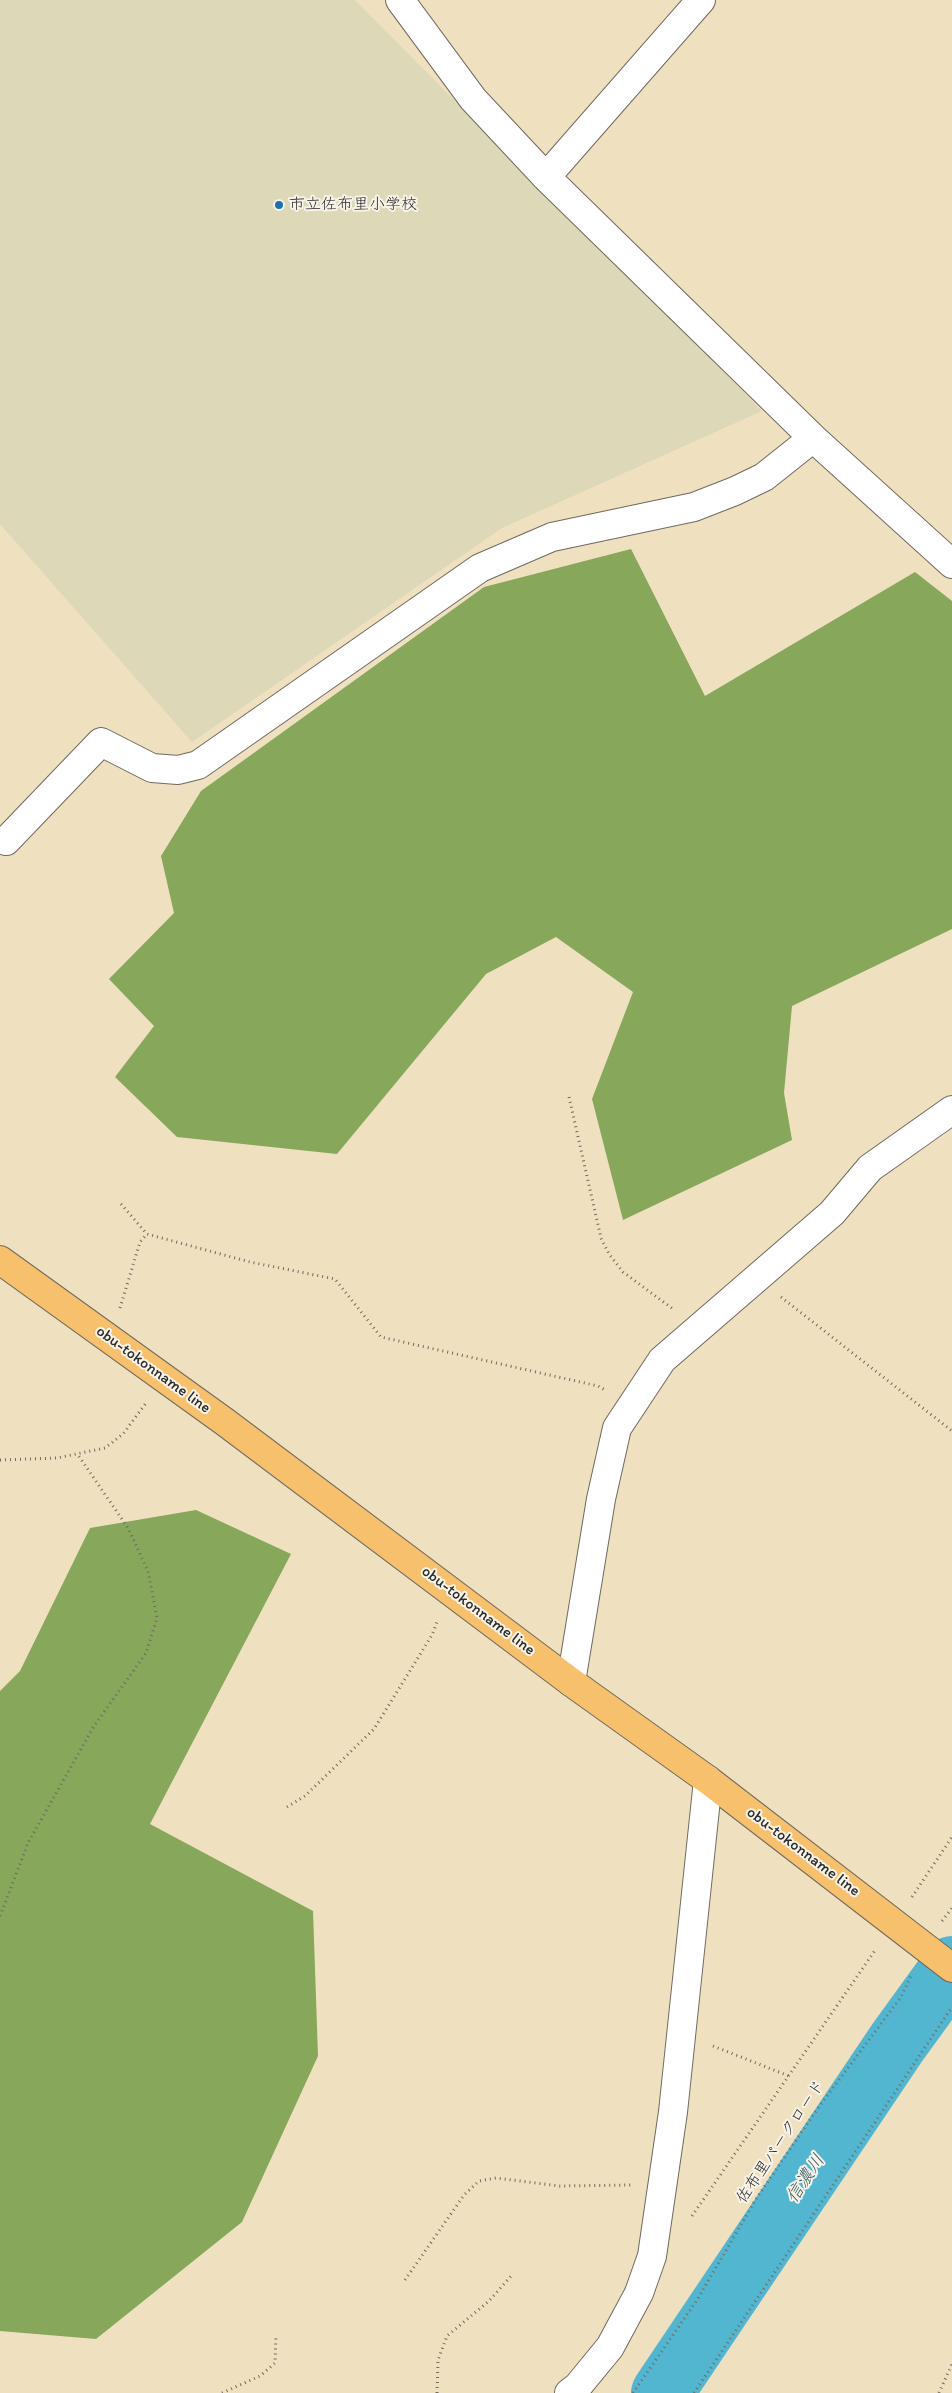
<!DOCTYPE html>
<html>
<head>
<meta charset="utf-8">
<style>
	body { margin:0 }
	canvas { display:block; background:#efe0c0 }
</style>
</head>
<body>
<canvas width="952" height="2393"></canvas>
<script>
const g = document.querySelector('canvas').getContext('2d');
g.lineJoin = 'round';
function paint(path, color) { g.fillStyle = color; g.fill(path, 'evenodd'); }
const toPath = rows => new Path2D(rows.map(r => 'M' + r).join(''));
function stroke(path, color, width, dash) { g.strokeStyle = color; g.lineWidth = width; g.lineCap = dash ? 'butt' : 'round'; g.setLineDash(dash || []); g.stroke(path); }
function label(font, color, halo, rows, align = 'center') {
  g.font = font + ' Itim,"Klee One",sans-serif'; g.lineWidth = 4; g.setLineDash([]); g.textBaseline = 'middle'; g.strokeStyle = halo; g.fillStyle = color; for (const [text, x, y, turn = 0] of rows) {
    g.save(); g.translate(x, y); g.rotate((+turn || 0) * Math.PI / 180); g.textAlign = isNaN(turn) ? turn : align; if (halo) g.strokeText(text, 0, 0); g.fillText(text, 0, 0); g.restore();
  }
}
paint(toPath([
	[0,0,355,0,762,411,502,528,192,742,0,524]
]), '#dcd8b8');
paint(toPath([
	[631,549,705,696,915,572,952,601,952,929,792,1006,784,1093,792,1140,623,1220,592,1099,633,992,556,937,486,974,337,1154,177,1137,115,1077,154,1026,109,979,174,913,161,856,201,791,484,587],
	[196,1510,291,1554,150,1824,313,1911,318,2056,242,2222,96,2339,0,2331,0,1691,20,1671,90,1528]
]), '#87a75b');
stroke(toPath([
	[662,2393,897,2043,952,1967]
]), '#52b6d0', 62);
const minor = toPath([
	[400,0,473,99,546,177,813,438,952,564],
	[546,177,701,0],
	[6,841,101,742,152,768,178,770,198,765,480,568,552,537,694,507,735,491,764,477,813,438],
	[571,1682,601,1499,617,1428,662,1360,832,1213,870,1168,952,1110],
	[569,2393,578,2386,610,2347,639,2293,652,2256,673,2112,708,1780]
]);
const major = toPath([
	[0,1260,225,1422,571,1682,708,1780,952,1968]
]);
stroke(minor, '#706a5f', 30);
stroke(major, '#706a5f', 30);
stroke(toPath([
	[569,1097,601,1238,609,1254,623,1272,673,1309],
	[121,1204,147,1234,250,1262,335,1279,381,1337,598,1386,605,1390],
	[781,1297,952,1431],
	[120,1308,140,1242,147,1234],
	[0,1460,57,1458,105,1448,123,1434,146,1403],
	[287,1807,305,1796,374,1729,432,1635,437,1622],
	[912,1897,952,1837],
	[0,1916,28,1843,94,1726,146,1653,157,1618,148,1571,128,1528,78,1455],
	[942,1921,952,1908],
	[713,2046,789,2076],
	[692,2216,876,1949],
	[405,2280,464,2195,479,2181,496,2178,560,2186,631,2185],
	[222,2393,260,2376,275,2363,276,2335],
	[437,2393,438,2360,447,2336,489,2301,512,2275],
	[633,2393,697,2300,756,2199,818,2108,901,1997,911,1976],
	[694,2393,952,2007],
	[939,2393,952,2364]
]), '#706a5f', 3, [1, 4]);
stroke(minor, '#fff', 28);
stroke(major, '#f7c06c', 28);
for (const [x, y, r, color] of [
	[279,205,5,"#1f6fb2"]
]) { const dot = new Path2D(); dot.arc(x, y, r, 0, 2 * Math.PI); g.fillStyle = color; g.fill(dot); stroke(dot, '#f7f3e8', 2); }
label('16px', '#2b2b2b', '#f7f3e8', [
	["市立佐布里小学校",289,205]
], 'left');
label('16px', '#2b2b2b', '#f7f3e8', [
	["obu-tokonname line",153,1370,36],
	["obu-tokonname line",478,1611,37],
	["obu-tokonname line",803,1852,37],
	["佐布里パークロード",781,2142,-56]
]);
label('italic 18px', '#395c65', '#f7f3e8', [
	["信濃川",806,2179,-56]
]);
</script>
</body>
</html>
